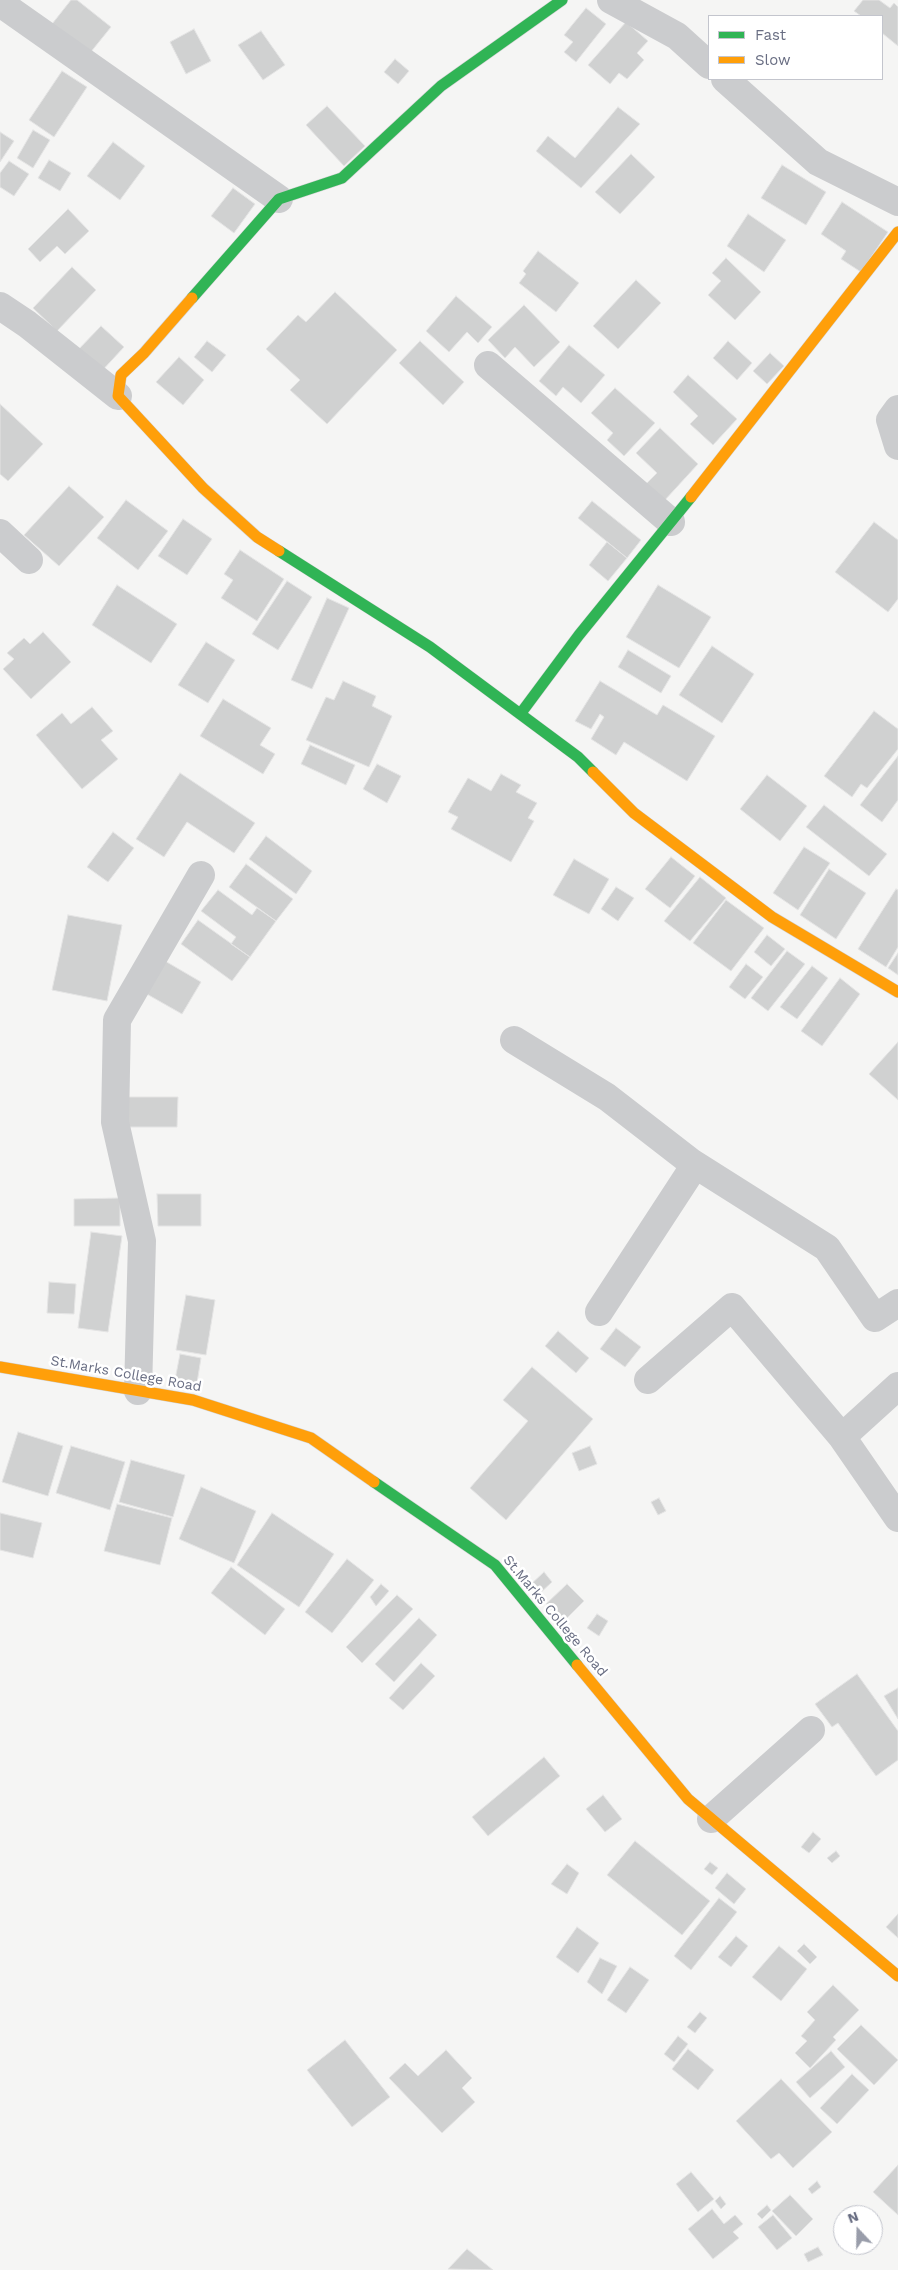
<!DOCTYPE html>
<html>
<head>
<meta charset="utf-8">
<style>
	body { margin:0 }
	#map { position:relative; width:898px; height:2270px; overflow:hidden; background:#f5f5f4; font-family:"Work Sans",sans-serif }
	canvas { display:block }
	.legend { position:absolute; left:708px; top:15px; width:175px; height:65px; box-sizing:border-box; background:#fff; border:1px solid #c3c5cd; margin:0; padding:6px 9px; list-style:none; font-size:15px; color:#686d82 }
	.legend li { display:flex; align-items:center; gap:10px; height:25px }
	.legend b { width:25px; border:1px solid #c3c5cd }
	.north { position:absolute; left:833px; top:2205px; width:50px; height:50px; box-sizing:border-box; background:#fff; border:1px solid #c3c5cd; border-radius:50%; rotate:339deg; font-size:14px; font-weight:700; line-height:20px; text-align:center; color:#686d82 }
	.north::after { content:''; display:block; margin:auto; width:18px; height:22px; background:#999daa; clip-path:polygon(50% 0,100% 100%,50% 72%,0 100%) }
</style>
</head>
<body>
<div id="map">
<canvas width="898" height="2270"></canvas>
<ul class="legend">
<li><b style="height:6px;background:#30b455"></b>Fast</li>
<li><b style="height:6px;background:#ff9f0a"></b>Slow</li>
</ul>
<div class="north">N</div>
</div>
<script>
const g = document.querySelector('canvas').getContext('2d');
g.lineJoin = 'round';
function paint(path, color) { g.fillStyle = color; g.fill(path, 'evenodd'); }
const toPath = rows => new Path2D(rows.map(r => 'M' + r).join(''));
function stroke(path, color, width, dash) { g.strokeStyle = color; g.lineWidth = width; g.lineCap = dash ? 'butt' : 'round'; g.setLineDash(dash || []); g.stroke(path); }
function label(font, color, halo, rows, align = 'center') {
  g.font = font + ' "Work Sans",sans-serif'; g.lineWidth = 5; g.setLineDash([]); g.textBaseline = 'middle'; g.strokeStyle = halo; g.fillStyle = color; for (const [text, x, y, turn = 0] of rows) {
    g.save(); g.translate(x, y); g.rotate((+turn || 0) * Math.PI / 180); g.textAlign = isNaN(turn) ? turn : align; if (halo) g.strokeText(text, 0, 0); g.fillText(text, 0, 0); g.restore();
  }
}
const building = toPath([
	[71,0,77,0,111,27,90,53,52,24,71,0],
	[863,0,879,0,890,8,894,3,898,7,898,46,882,33,882,16,861,16,854,11,863,0],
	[586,8,606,24,576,62,564,52,573,42,564,35,586,8],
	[626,22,648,41,637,53,644,60,627,79,619,73,610,84,588,65,626,22],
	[194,29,211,61,186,74,170,42,194,29],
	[261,31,285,65,263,80,238,45,261,31],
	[395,59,409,71,398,84,384,72,395,59],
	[62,71,87,87,54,137,29,120,62,71],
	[327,106,365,146,344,166,306,125,327,106],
	[618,107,640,124,581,188,536,151,548,136,575,158,618,107],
	[33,130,50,140,33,168,17,158,33,130],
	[0,132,14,141,0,162,0,132],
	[113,142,145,166,120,200,87,176,113,142],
	[631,154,655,177,620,214,595,192,631,154],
	[49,160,71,173,60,191,38,178,49,160],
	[9,161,29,174,14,196,0,187,0,173,9,161],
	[782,165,826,192,806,225,761,198,782,165],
	[233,188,255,204,234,233,211,216,233,188],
	[842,202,888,232,861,272,841,259,846,251,821,234,842,202],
	[68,209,89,231,65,254,57,246,40,262,28,249,68,209],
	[748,214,786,240,764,272,727,246,748,214],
	[538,251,579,283,556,312,519,283,526,274,523,271,538,251],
	[726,258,761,292,735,320,708,295,721,281,712,273,726,258],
	[72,267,96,290,57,331,33,308,72,267],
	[636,280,661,303,618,349,593,326,636,280],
	[335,292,397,350,327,424,290,390,300,380,266,349,298,315,306,322,335,292],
	[456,296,492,327,478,343,467,332,449,352,426,331,456,296],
	[524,305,560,342,534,367,515,347,505,358,488,340,524,305],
	[101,326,124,347,99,374,76,352,101,326],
	[207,341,226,355,212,372,194,357,207,341],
	[420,341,464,382,443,405,399,363,420,341],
	[728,341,752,363,737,380,713,358,728,341],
	[569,345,605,375,581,403,563,387,556,396,539,381,569,345],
	[770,353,784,366,767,384,753,371,770,353],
	[179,357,204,380,183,405,156,382,179,357],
	[688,375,737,419,713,445,690,424,698,416,673,392,688,375],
	[615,388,655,423,624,456,607,440,613,433,591,413,615,388],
	[0,404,43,444,8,481,0,474,0,404],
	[660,428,698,464,664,501,646,484,657,473,636,453,660,428],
	[69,486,104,517,59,566,24,535,69,486],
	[126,500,168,531,138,570,97,538,126,500],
	[592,501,641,540,627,558,578,518,592,501],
	[183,519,212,539,187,575,158,556,183,519],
	[874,522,898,540,898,599,888,612,835,572,874,522],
	[607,542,627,558,608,581,589,565,607,542],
	[240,550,284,579,257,621,221,598,233,580,224,574,240,550],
	[287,581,312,597,278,650,252,634,287,581],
	[117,585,177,624,151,663,92,625,117,585],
	[658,585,711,617,679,668,626,637,658,585],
	[327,598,349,608,312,689,291,680,327,598],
	[43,632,71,662,31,699,3,669,14,659,7,653,24,638,30,644,43,632],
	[206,642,235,660,208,703,178,685,206,642],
	[712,646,754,674,722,723,679,695,712,646],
	[628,650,671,676,661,693,618,667,628,650],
	[343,681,376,696,372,706,392,716,369,767,306,740,326,697,334,700,343,681],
	[600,681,657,715,663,705,715,736,687,781,624,742,616,755,591,739,604,717,600,714,591,729,575,721,600,681],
	[223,699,271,728,260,745,275,754,263,774,200,736,223,699],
	[92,707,113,731,101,740,118,759,82,789,36,735,62,713,71,724,92,707],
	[874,711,898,729,898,749,867,788,861,784,852,797,824,776,874,711],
	[310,745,355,765,346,785,301,764,310,745],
	[898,756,898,800,882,822,860,805,898,756],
	[377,764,401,776,387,803,363,789,377,764],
	[180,773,255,823,234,853,187,822,164,857,136,839,180,773],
	[501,774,521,785,516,792,537,803,528,818,534,821,511,862,451,829,458,817,448,812,468,778,491,791,501,774],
	[767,775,807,806,780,841,740,809,767,775],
	[824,805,887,854,869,876,806,827,824,805],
	[113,832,134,848,108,882,87,867,113,832],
	[266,836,312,871,296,894,249,859,266,836],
	[804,847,830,863,798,910,773,893,804,847],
	[671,857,695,876,670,908,645,889,671,857],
	[574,859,609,879,589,914,553,895,574,859],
	[246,864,293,899,276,921,229,887,246,864],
	[829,869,866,893,836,939,800,915,829,869],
	[700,877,726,898,690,941,664,921,700,877],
	[616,887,634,898,618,921,601,909,616,887],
	[896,889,898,890,898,947,886,967,858,949,896,889],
	[218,890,252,915,257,908,276,921,250,957,231,944,236,937,201,911,218,890],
	[726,900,764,928,731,971,693,943,726,900],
	[68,915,122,925,107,1001,52,990,68,915],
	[198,920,250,957,232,981,181,944,198,920],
	[767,935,785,949,771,966,754,952,767,935],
	[787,951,805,964,768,1011,751,998,787,951],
	[898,953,898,975,888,968,898,953],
	[165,961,201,982,182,1014,145,993,165,961],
	[746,964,763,977,745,999,729,987,746,964],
	[812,966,828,978,797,1019,780,1007,812,966],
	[840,978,860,994,822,1046,801,1031,840,978],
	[898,1042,898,1100,869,1074,898,1042],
	[128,1097,178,1097,177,1127,128,1127,128,1097],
	[157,1194,201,1194,201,1226,158,1226,157,1194],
	[120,1198,120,1226,74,1226,74,1199,120,1198],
	[91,1232,122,1236,108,1332,78,1328,91,1232],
	[49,1282,76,1284,74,1314,47,1313,49,1282],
	[186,1295,215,1300,206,1355,176,1350,186,1295],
	[616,1328,641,1347,625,1367,600,1349,616,1328],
	[558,1331,589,1358,576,1373,545,1346,558,1331],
	[180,1354,201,1358,196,1389,174,1385,180,1354],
	[532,1367,593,1419,506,1520,470,1488,528,1421,503,1400,532,1367],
	[18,1432,63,1446,48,1496,2,1482,18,1432],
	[71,1446,125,1462,110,1510,56,1493,71,1446],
	[590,1446,597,1464,579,1471,572,1453,590,1446],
	[131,1460,185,1475,173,1517,119,1502,131,1460],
	[201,1487,256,1511,234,1563,179,1539,201,1487],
	[659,1498,666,1511,658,1515,651,1502,659,1498],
	[117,1504,172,1518,160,1565,104,1551,117,1504],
	[0,1513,42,1523,33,1558,0,1550,0,1513],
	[272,1513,334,1554,299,1607,237,1565,272,1513],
	[347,1559,374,1580,332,1633,305,1612,347,1559],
	[231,1567,285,1609,265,1635,211,1593,231,1567],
	[544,1572,552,1582,537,1596,529,1586,544,1572],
	[381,1584,389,1591,376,1606,370,1597,381,1584],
	[567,1584,584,1601,563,1622,546,1604,567,1584],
	[397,1595,413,1609,362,1663,346,1647,397,1595],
	[597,1614,608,1621,599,1636,587,1628,597,1614],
	[419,1618,437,1635,394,1682,375,1664,419,1618],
	[421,1663,435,1676,403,1710,389,1698,421,1663],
	[857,1674,898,1731,898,1760,876,1776,838,1723,832,1727,815,1704,857,1674],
	[898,1688,898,1719,884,1696,898,1688],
	[544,1757,560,1776,488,1836,472,1817,544,1757],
	[603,1795,622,1819,605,1832,586,1809,603,1795],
	[813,1832,821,1839,809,1853,801,1847,813,1832],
	[635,1841,710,1901,682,1935,607,1875,635,1841],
	[836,1851,840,1856,832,1863,827,1858,836,1851],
	[710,1862,718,1868,712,1875,704,1869,710,1862],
	[567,1864,579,1873,567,1894,551,1884,567,1864],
	[727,1873,746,1889,734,1904,715,1888,727,1873],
	[719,1898,737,1912,691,1970,674,1956,719,1898],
	[898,1914,898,1938,886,1927,898,1914],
	[577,1927,599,1943,578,1973,556,1957,577,1927],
	[736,1936,748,1946,731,1967,718,1957,736,1936],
	[804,1944,817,1957,810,1964,797,1951,804,1944],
	[779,1946,807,1969,781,2001,752,1977,779,1946],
	[600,1958,617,1966,602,1994,587,1982,600,1958],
	[630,1967,649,1980,626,2013,607,2000,630,1967],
	[833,1985,859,2010,833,2037,836,2040,810,2068,795,2053,807,2041,801,2036,815,2020,807,2012,833,1985],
	[700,2012,707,2018,695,2033,687,2027,700,2012],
	[861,2025,898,2060,874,2085,837,2049,861,2025],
	[678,2036,688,2044,674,2062,664,2054,678,2036],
	[345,2040,390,2097,352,2127,307,2070,345,2040],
	[688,2049,714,2070,698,2090,672,2069,688,2049],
	[446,2050,472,2078,462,2088,475,2102,442,2133,389,2078,405,2063,418,2076,446,2050],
	[831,2051,845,2067,810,2098,796,2082,831,2051],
	[852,2074,869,2090,837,2124,820,2108,852,2074],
	[781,2079,832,2132,793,2168,779,2153,771,2159,736,2121,781,2079],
	[898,2165,898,2215,873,2192,898,2165],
	[691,2172,714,2199,698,2212,676,2184,691,2172],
	[817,2181,821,2187,812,2194,808,2189,817,2181],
	[790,2195,813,2219,796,2236,772,2211,790,2195],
	[720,2196,726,2204,721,2209,715,2201,720,2196],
	[767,2205,771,2210,762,2219,757,2214,767,2205],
	[712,2209,724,2224,735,2215,743,2224,733,2232,739,2238,713,2259,688,2229,712,2209],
	[773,2215,792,2238,777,2250,758,2227,773,2215],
	[818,2247,823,2255,808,2262,804,2254,818,2247],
	[467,2249,493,2270,448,2269,467,2249]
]);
paint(building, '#d0d1d1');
stroke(building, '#e4e4e4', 1);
const fast = toPath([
	[192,298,279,199,342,178,441,86,562,0],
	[279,551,430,647,578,757,593,772],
	[521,713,579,635,691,497],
	[374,1482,495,1565,577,1665]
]);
const slow = toPath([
	[192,298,144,353,121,375,118,396,203,488,257,537,279,551],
	[691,497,898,232],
	[593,772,634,813,772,917,898,992],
	[0,1367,193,1400,311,1438,374,1482],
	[577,1665,688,1799,898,1976]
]);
stroke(fast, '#d1d1d2', 12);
stroke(slow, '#d1d1d2', 12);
stroke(toPath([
	[611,0,677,36,709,65],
	[0,3,279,199],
	[725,79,818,162,898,202],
	[0,306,27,324,118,396],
	[488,365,671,522],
	[898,409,890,420,898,446],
	[0,533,29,560],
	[514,1040,607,1097,691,1162,827,1248,875,1318,898,1303],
	[599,1312,695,1165],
	[648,1380,732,1307,842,1437],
	[898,1386,842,1437,898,1518],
	[138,1391,142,1241,115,1122,117,1020,201,875],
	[711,1819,811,1730]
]), '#cbccce', 28);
stroke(fast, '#30b455', 11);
stroke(slow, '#ff9f0a', 11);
label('14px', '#686d82', '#fff', [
	["St.Marks College Road",126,1374,10],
	["St.Marks College Road",555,1616,50]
]);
</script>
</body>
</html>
